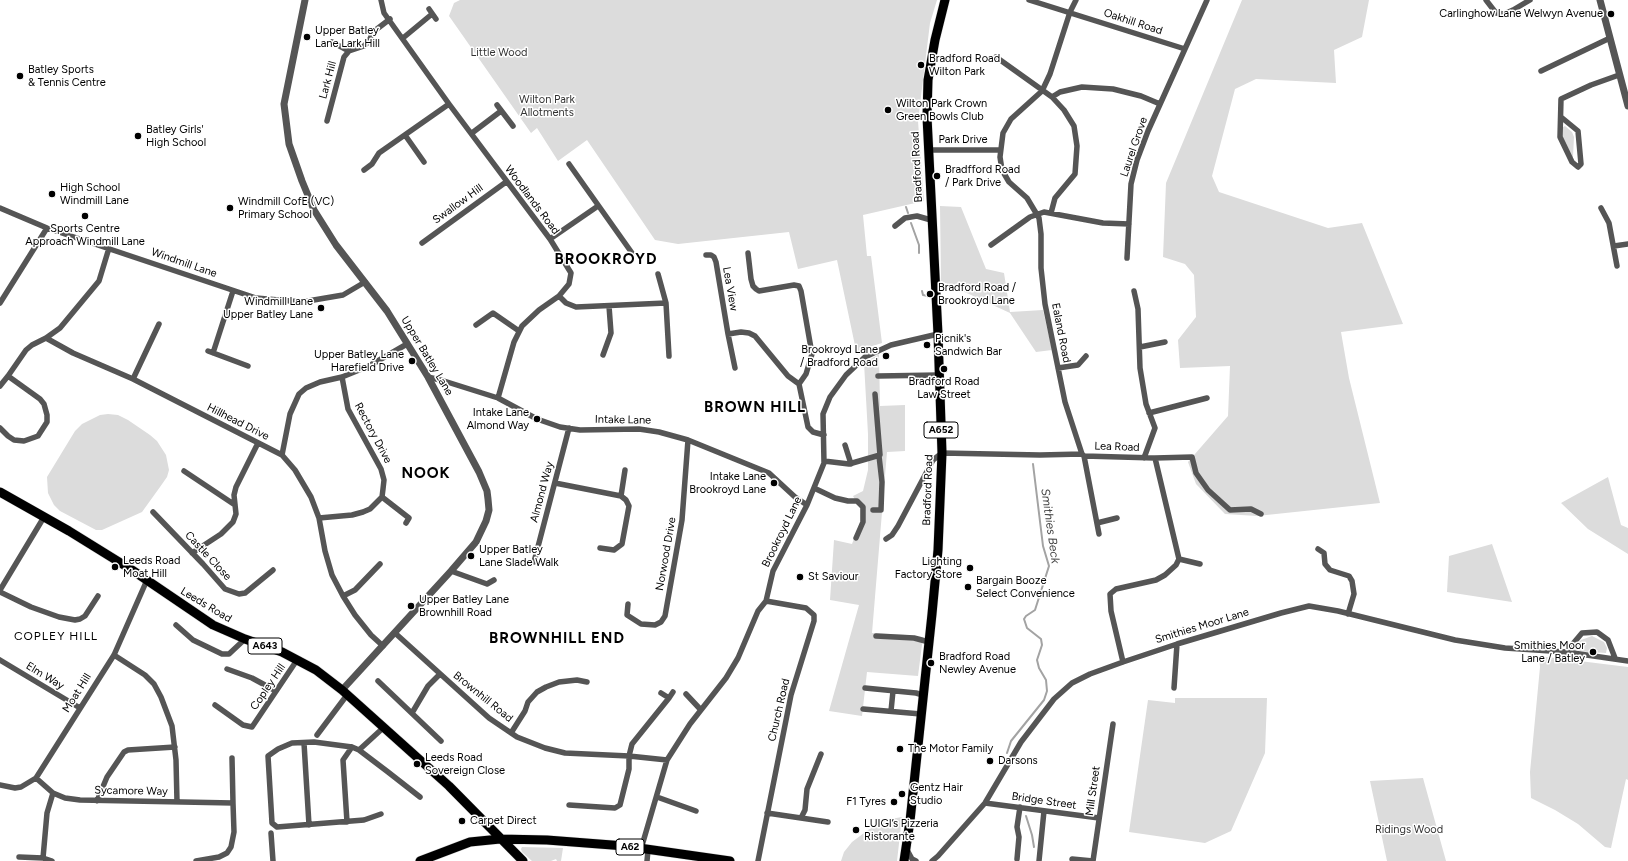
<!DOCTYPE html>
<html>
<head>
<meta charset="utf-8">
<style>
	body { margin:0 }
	canvas { display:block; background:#fff }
</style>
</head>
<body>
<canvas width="1628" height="861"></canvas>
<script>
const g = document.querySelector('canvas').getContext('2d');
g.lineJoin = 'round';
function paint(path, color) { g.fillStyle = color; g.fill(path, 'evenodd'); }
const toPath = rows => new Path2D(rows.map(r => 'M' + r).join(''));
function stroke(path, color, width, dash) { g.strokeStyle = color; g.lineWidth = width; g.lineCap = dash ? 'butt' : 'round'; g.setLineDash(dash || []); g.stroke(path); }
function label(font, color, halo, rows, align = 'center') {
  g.font = font + ' Figtree,sans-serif'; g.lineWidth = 3; g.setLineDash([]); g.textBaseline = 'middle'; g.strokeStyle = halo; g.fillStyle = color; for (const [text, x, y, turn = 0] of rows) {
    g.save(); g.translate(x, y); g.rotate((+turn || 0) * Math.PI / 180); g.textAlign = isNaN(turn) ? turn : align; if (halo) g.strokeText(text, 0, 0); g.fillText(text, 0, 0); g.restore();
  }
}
paint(toPath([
	[460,0,937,0,930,23,918,121,924,201,863,215,867,256,871,256,882,343,866,348,857,355,837,260,798,269,789,232,678,244,655,240,587,140,558,161,537,128,531,133,449,16,454,3],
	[1242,0,1369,0,1362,37,1334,50,1336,83,1256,79,1235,89,1212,176,1219,192,1328,228,1362,223,1403,324,1341,332,1349,378,1380,503,1257,516,1225,514,1196,484,1188,462,1228,416,1230,366,1180,368,1178,340,1196,317,1194,275,1185,264,1163,257,1166,183],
	[1565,126,1572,132,1574,137,1573,157,1572,157,1562,140,1563,127],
	[940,206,961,207,986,269,1004,273,1010,312,1043,310,1052,350,1036,352,1010,313,941,281],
	[879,354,880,406,905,405,905,451,887,452,872,633,907,635,923,637,918,676,867,672,862,716,829,711,859,605,830,600,834,540,852,544,860,522,860,508,853,496,863,491,868,470,868,434,864,363],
	[108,414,118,415,128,420,150,435,157,441,166,455,169,470,167,477,160,487,142,512,102,530,96,530,60,511,54,505,48,493,47,477,75,431,82,424,100,415],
	[1608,477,1621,525,1628,528,1628,554,1588,529,1561,503],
	[1492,544,1512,602,1447,592,1449,556],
	[1592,636,1604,642,1607,648,1606,653,1574,651,1575,646,1581,640],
	[1539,656,1628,667,1628,780,1626,779,1611,848,1605,847,1578,824,1555,810,1531,798,1530,772,1540,667],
	[1175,698,1267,698,1265,753,1231,831,1205,843,1129,832,1148,700,1175,703],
	[1423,778,1446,861,1387,861,1370,781],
	[902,817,897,861,841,861,844,852,852,842,868,830,885,820],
	[522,847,563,848,561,861,557,861,556,859,551,861,532,861,522,852,521,849]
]), '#dcdcdc');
stroke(toPath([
	[906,207,908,213],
	[911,223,919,245,919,253],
	[922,291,923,295,928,296],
	[1007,753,1011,741,1044,700,1047,691,1046,680,1039,668,1037,660,1042,645,1041,639,1027,628,1024,619,1026,616,1035,610,1049,566,1043,546,1033,464],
	[1026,802,1027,798],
	[1026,816,1032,835,1034,847]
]), '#a3a3a3', 2);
const primary = toPath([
	[0,492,69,531,132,570,213,625,245,639,282,652,316,670,342,690,449,786,523,861],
	[420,861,470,842,500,839,547,840,625,846,730,861],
	[904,861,910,821,932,614,938,550,942,453,938,334,927,117,928,80,935,40,945,0]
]);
stroke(primary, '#dbdbdb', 10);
stroke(toPath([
	[381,0,384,13,449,104,550,239,571,273,569,284,559,296,539,310,522,326,514,342,498,398],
	[1029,0,1185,49],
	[1076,0,1070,12,1050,74,1042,91,1011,119,1003,133,1000,157,1002,170,1009,182,1027,198,1039,218,1041,234,1041,268,1045,304,1065,402,1082,454],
	[1486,0,1496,13,1504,14,1513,10,1530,0],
	[429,9,436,19],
	[403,38,432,14],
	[332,42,349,51],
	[996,57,1052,97,1064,110,1074,126,1077,146,1075,174,1055,198,1051,213],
	[1541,71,1610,38],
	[1052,97,1060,92,1082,87,1113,89,1141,96,1160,104],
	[497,105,513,126],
	[1561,117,1578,131,1581,164,1578,167,1572,162,1560,137,1561,99,1591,85,1619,75],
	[327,121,344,57,349,51,364,46,369,41,373,32,390,19],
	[472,133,501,111],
	[405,135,424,162],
	[928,150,999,150],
	[569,164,632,253],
	[364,170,372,164,379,153,449,104],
	[0,208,47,228,256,298,302,302,343,295,365,282],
	[1601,208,1609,223,1617,266],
	[895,226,905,218,917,216,931,220],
	[550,239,598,206],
	[422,243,506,182],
	[991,245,1030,217,1044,212,1103,223,1129,224],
	[1614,246,1628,244],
	[748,253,751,279,753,286,756,289,759,291,794,285,799,286,801,291,812,354,806,374,799,384],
	[706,255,711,255,714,257,716,262,728,334,735,368],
	[1127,258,1131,184,1137,160,1148,131,1207,0],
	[658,274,666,303,669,356],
	[1134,291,1138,309,1140,368,1146,404,1155,428,1144,458],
	[559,296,566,303,576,307,666,303],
	[0,303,47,228],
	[476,325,493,313,519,331],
	[728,334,741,332,749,333,755,336,788,376,799,384,808,427,813,432,824,435],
	[46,338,73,353,133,379,282,455,295,470,311,497,319,518,325,551,332,575,343,596,355,615,371,635,383,646],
	[1140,347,1165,342],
	[208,351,248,366],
	[213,353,233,291],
	[603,355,611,333,609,306],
	[1058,368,1078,365,1086,356],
	[878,376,939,375],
	[428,377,444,381,498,398,537,419,560,427,580,430,639,429,659,432,688,440,769,473,795,497,807,505],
	[133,379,159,324],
	[0,386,8,376,26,350,32,345,46,338,60,328,99,281,109,248],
	[1149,413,1207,398],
	[0,428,8,436,14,440,24,441,38,436,47,422,47,415,44,404,40,399,8,376],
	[845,445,851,464],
	[282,455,290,414,299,394,306,388,320,382,342,377,369,366,407,344],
	[1084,456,1099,534],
	[824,461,849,464,880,455,875,394],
	[184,471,235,505],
	[555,483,621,496,626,500,629,506,622,544,614,550,600,548],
	[814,488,835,498,848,501,857,501,863,507,863,522,856,538],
	[621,496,625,470],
	[382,497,409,518,406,523],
	[873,510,881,510,882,482,879,456],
	[153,512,203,564,225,589,239,594,245,593,273,570],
	[319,518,352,515,363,512,370,509,382,497,383,489,384,480,381,469,348,409,342,377],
	[1097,523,1117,518],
	[886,539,892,535,898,526,933,460,942,453,1040,455,1082,454,1084,456,1155,458,1192,457,1196,473,1208,490,1230,510,1251,509,1261,514],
	[1318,549,1324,553,1325,564,1330,570,1349,576,1352,581,1354,594,1348,614],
	[192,553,221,534,233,522,236,514,234,495,236,487,258,443],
	[1179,559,1200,564],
	[534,562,569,428],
	[451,571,487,584,494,580],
	[0,590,44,517],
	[0,592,31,607,59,617,75,620,80,619,85,616,98,596],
	[343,596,355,590,380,564],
	[628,604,627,615,641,624,655,625,661,622,665,616,682,520,688,440],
	[176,625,193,640,222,654,229,654,245,639],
	[395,633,489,718,517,737,545,748,565,753,629,756,667,760],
	[876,636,914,638,929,642],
	[1566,652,1582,633,1597,632,1608,640,1615,658],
	[114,655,145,675,154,684,161,697,172,726,176,760,177,802],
	[0,660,80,708],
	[1123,662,1111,611,1110,594,1116,589,1156,580,1165,575,1176,565,1179,559,1155,458],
	[227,669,252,678,276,691],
	[378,681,441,741],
	[865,688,916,693,923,695],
	[1174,688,1177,644],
	[686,694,701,710],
	[669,698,673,692],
	[215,705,243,725,252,727,297,660],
	[863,709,921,714],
	[891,711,893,691],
	[412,713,428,686,440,674],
	[511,733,525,711,528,702,537,692,546,687,559,682,577,680,587,682],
	[317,735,347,695],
	[304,743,309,825],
	[359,750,383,728],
	[232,758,233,803],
	[36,778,53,793,65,798,80,800,233,803,234,832,231,847,227,853,219,857,196,861],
	[0,785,15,788,21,787,36,778,114,655,147,580],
	[657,797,696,811],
	[97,801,107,777,124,752,128,750,175,747],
	[985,803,1099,818],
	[569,805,615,808,620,805,629,769,629,756,632,744,669,698,661,693],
	[767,813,828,822],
	[381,814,364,820,277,827,272,823,268,756,278,749,292,743,314,742,352,747,359,750,388,772,420,797],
	[801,818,805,810,807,789,821,754],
	[347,822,343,760,352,747],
	[271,833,273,861],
	[906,848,912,859,916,861],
	[641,849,667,760,690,724,726,678,738,658,758,611,766,601,773,571,807,505,824,463,823,414,830,397,846,375,865,357,891,345,938,334],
	[19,857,43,858,52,861],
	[43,858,47,813,53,793],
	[1017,859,1019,837,1017,827,1020,807],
	[1072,859,1093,861],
	[647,861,648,850],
	[758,861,791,695,814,621,814,615,806,608,766,601],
	[932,861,938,856,985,803,1021,742,1054,699,1072,683,1090,674,1123,662,1177,644,1281,613,1309,606,1338,611,1455,640,1505,648,1566,652,1628,661],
	[1039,861,1044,811],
	[1093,861,1113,724]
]), '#555', 5.5);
stroke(toPath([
	[305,0,284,104,289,144,302,181,314,210,336,245,387,311,428,377,479,472,487,491,488,499,489,510,486,521,476,542,451,571,342,690],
	[1600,0,1628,106]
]), '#555', 7);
stroke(primary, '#000', 9);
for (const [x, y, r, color] of [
	[1611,14,4,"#000"],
	[307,37,4,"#000"],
	[921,65,4,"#000"],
	[20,76,4,"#000"],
	[888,110,4,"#000"],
	[138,136,4,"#000"],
	[937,176,4,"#000"],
	[52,194,4,"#000"],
	[230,208,4,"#000"],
	[85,216,4,"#000"],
	[930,294,4,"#000"],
	[321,308,4,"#000"],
	[927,345,4,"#000"],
	[886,356,4,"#000"],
	[412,361,4,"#000"],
	[944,369,4,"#000"],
	[537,419,4,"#000"],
	[774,483,4,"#000"],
	[471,556,4,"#000"],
	[115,567,4,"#000"],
	[970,568,4,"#000"],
	[800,577,4,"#000"],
	[968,587,4,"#000"],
	[411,606,4,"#000"],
	[1593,652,4,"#000"],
	[931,663,4,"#000"],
	[900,749,4,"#000"],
	[990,761,4,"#000"],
	[417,764,4,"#000"],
	[902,794,4,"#000"],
	[894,802,4,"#000"],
	[462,821,4,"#000"],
	[856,830,4,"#000"]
]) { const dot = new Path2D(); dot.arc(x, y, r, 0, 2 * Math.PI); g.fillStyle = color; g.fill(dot); stroke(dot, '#fff', 1.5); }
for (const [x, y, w] of [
	[941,430,34],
	[265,646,34],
	[630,847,28]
]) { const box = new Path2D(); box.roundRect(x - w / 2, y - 8, w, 16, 3); g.fillStyle = '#fff'; g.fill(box); stroke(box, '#000', 1); }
label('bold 10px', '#000', null, [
	["A652",941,430],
	["A643",265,646],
	["A62",630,847]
]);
label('11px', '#000', '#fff', [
	["Carlinghow Lane Welwyn Avenue",1603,14,"right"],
	["Upper Batley",315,31],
	["Lane Lark Hill",315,44],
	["Bradford Road",929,59],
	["Wilton Park",929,72],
	["Batley Sports",28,70],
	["& Tennis Centre",28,83],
	["Wilton Park Crown",896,104],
	["Green Bowls Club",896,117],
	["Batley Girls'",146,130],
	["High School",146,143],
	["Bradfford Road",945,170],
	["/ Park Drive",945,183],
	["High School",60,188],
	["Windmill Lane",60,201],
	["Windmill CofE (VC)",238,202],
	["Primary School",238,215],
	["Sports Centre",85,229,"center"],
	["Approach Windmill Lane",85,242,"center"],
	["Bradford Road /",938,288],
	["Brookroyd Lane",938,301],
	["Windmill Lane",313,302,"right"],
	["Upper Batley Lane",313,315,"right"],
	["Picnik's",935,339],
	["Sandwich Bar",935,352],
	["Brookroyd Lane",878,350,"right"],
	["/ Bradford Road",878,363,"right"],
	["Upper Batley Lane",404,355,"right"],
	["Harefield Drive",404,368,"right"],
	["Bradford Road",944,382,"center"],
	["Law Street",944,395,"center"],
	["Intake Lane",529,413,"right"],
	["Almond Way",529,426,"right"],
	["Intake Lane",766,477,"right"],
	["Brookroyd Lane",766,490,"right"],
	["Upper Batley",479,550],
	["Lane Slade Walk",479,563],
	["Leeds Road",123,561],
	["Moat Hill",123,574],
	["Lighting",962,562,"right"],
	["Factory Store",962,575,"right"],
	["St Saviour",808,577],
	["Bargain Booze",976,581],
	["Select Convenience",976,594],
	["Upper Batley Lane",419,600],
	["Brownhill Road",419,613],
	["Smithies Moor",1585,646,"right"],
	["Lane / Batley",1585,659,"right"],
	["Bradford Road",939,657],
	["Newley Avenue",939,670],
	["The Motor Family",908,749],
	["Leeds Road",425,758],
	["Sovereign Close",425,771],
	["Darsons",998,761],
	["Gentz Hair",910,788],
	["Studio",910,801],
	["F1 Tyres",886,802,"right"],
	["Carpet Direct",470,821],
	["LUIGI’s Pizzeria",864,824],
	["Ristorante",864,837]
], 'left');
label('11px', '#000', '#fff', [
	["Oakhill Road",1133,22,18],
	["Lark Hill",328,80,-75],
	["Park Drive",963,140],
	["Laurel Grove",1134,147,-71],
	["Bradford Road",917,167,-93],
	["Woodlands Road",532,200,53],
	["Swallow Hill",458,204,-36],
	["Windmill Lane",184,263,19],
	["Lea View",730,289,80],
	["Ealand Road",1061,333,79],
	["Upper Batley Lane",427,356,59],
	["Intake Lane",623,420,1],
	["Hillhead Drive",238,422,27],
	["Rectory Drive",373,433,62],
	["Lea Road",1117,447,2],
	["Bradford Road",928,490,-88],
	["Almond Way",542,492,-75],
	["Brookroyd Lane",782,532,-64],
	["Norwood Drive",666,554,-80],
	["Castle Close",208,556,47],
	["Leeds Road",206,605,31],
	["Smithies Moor Lane",1202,626,-17],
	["Elm Way",45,676,31],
	["Copley Hill",268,687,-56],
	["Moat Hill",77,693,-58],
	["Brownhill Road",483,697,39],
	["Church Road",779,710,-77],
	["Sycamore Way",131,791,1],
	["Mill Street",1093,791,-82],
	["Bridge Street",1044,801,8]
]);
label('11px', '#333', '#fff', [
	["Little Wood",499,53],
	["Wilton Park",547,100],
	["Allotments",547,113],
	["Ridings Wood",1409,830]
]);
label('italic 12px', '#444', '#fff', [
	["Smithies Beck",1050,526,82]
]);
g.letterSpacing = '1px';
label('12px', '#000', '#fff', [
	["COPLEY HILL",56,636]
]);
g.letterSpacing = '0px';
g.letterSpacing = '1px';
label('bold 15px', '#000', '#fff', [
	["BROOKROYD",606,260],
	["BROWN HILL",755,408],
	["NOOK",426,474],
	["BROWNHILL END",557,639]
]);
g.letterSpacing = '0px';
</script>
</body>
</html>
